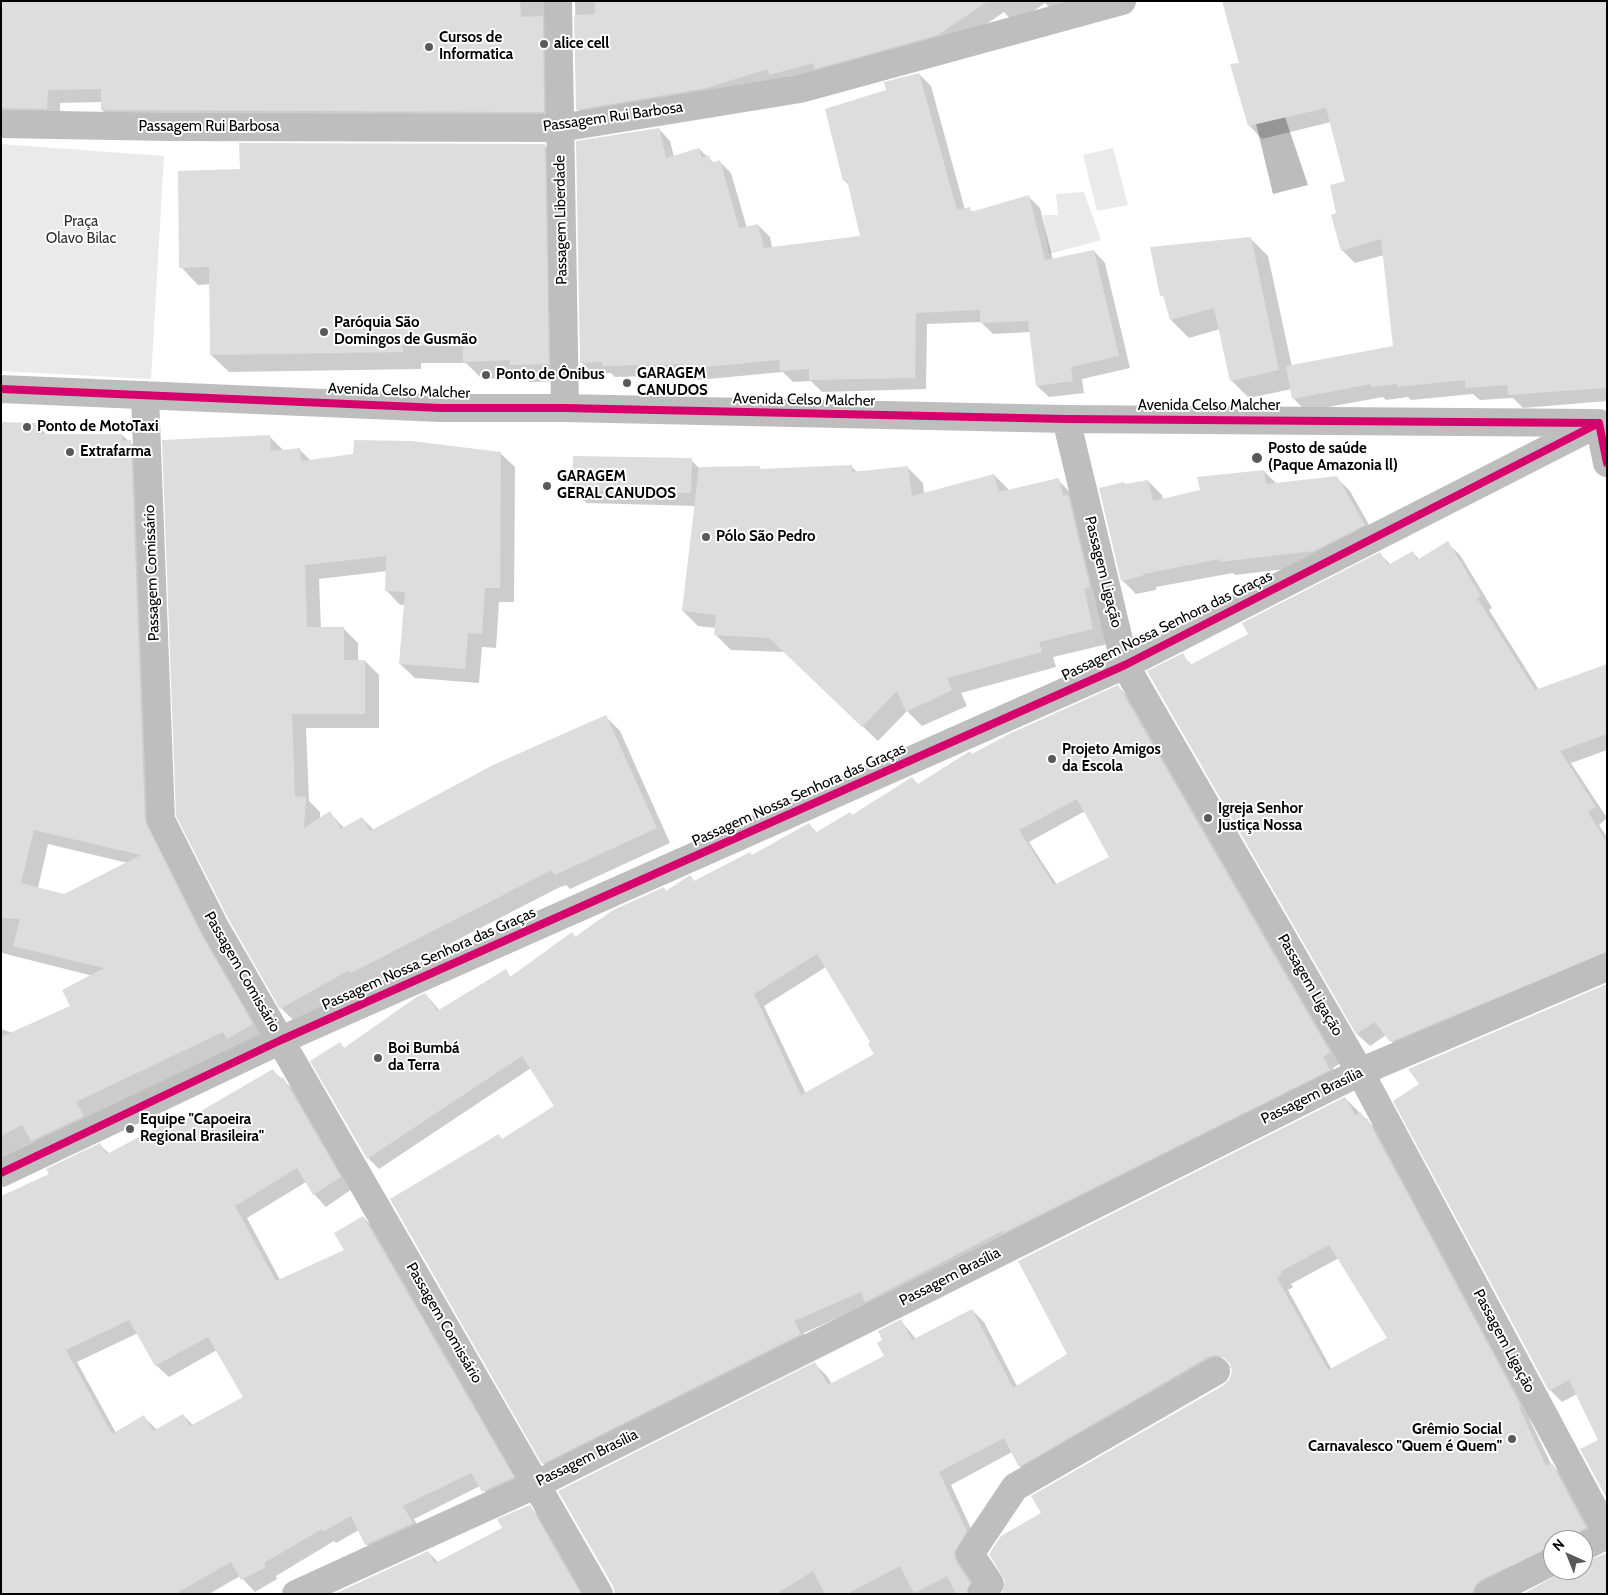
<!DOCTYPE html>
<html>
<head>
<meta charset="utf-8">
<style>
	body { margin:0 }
	#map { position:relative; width:1608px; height:1595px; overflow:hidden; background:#fff; font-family:Cabin,sans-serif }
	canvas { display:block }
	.frame { position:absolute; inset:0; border:2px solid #000; pointer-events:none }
	.north { position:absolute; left:1543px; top:1530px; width:50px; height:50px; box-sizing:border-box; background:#fff; border:1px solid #999; border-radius:50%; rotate:316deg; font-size:14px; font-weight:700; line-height:20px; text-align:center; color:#000 }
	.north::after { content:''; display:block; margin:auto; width:18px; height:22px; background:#595959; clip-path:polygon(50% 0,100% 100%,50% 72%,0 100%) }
</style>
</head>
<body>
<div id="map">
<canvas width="1608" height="1595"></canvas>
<div class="frame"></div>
<div class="north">N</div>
</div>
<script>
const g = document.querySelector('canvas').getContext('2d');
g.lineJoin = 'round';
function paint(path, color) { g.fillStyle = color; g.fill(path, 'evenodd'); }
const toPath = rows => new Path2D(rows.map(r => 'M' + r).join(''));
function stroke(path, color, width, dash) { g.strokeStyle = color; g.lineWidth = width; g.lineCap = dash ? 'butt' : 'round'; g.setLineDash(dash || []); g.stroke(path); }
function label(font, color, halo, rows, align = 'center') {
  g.font = font + ' Cabin,sans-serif'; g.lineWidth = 4; g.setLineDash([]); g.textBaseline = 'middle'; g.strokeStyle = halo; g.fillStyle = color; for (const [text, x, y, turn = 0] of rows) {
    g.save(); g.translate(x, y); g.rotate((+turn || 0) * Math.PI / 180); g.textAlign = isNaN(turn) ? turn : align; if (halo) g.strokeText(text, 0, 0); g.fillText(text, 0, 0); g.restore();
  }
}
paint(toPath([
	[1,144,164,156,151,379,1,371],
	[1113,148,1128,205,1097,211,1083,155],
	[1084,192,1101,240,1049,254,1043,215,1058,215,1056,194]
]), '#eaeaea');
paint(toPath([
	[1285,117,1308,185,1273,194,1256,124]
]), '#bcbcbc');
paint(toPath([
	[1,1,563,1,557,125,115,123,102,110,102,102,60,103,60,122,1,115],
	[575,1,1093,1,1060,18,1045,3,1015,24,1004,12,951,48,590,122,577,109],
	[1607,1,1607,401,1523,408,1513,398,1480,400,1473,394,1411,400,1408,397,1386,400,1383,397,1306,411,1293,398,1292,389,1249,398,1231,380,1220,329,1189,338,1171,320,1166,299,1162,295,1250,238,1268,256,1292,367,1394,347,1384,255,1355,263,1342,250,1338,214,1346,182,1331,122,1262,139,1249,125,1241,64],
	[919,74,931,86,965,210,969,209,973,212,1029,197,1040,208,1053,260,1094,251,1105,263,1130,368,1082,379,1084,393,1049,397,1037,386,1031,332,993,334,981,322,927,324,926,389,822,392,811,381,793,382,783,372,697,380,692,375,615,377,611,373,593,374,581,362,659,129,670,141,674,157,699,149,714,163,719,161,731,173,747,228,758,225,770,237,772,248,862,237,850,186,844,180,888,91],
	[544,145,562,162,566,381,529,382,525,377,482,379,466,363,421,363,421,369,229,372,211,355,211,284,198,285,181,267,241,171],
	[1,423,36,424,47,435,122,435,146,457,160,837,267,1039,47,1156,33,1142,1,1158,1,1029,13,1033,72,1007,93,976,2,953,1,957],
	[48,844,128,863,64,895,38,888],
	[270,437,284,451,299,449,311,461,500,453,515,467,514,602,499,602,496,648,482,647,479,683,415,678,400,664,405,605,400,605,386,590,387,571,319,579,321,629,344,629,358,643,358,661,365,661,379,675,379,728,306,728,309,801,320,812,320,819,330,813,345,829,362,818,374,830,606,717,620,731,670,843,570,889,566,885,558,888,366,987,364,984,295,1022,281,1008],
	[691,460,700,469,759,467,762,470,851,466,858,473,908,468,923,483,924,494,994,475,1010,491,1058,480,1073,495,1108,644,1053,657,1056,667,961,693,967,706,922,726,907,711,878,741,785,652,731,650,716,635,716,628,698,626,683,611,696,506,587,503,573,490],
	[1264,471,1277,484,1336,477,1350,491,1377,539,1328,564,1235,575,1233,573,1156,587,1156,590,1136,594,1122,580,1126,485,1148,481,1162,495,1163,500,1201,491],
	[1447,543,1460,555,1492,608,1489,610,1539,690,1607,665,1607,750,1571,763,1607,818,1599,825,1607,837,1607,967,1403,1054,1386,1035,1370,1046,1357,1034,1148,672,1182,655,1192,665,1250,635,1380,554,1391,565,1413,553,1420,560],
	[1118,686,1129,698,1341,1063,1333,1068,1340,1081,869,1304,804,1333,811,1346,554,1474,543,1463,503,1140,556,1106,531,1068,379,1169,368,1158,340,1044,345,1049,425,994,440,1011,505,971,512,978,575,938,666,892,690,877,695,882,753,856,809,824,817,833,919,785,972,755],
	[1085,811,1110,858,1057,885,1029,842],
	[826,967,872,1043,876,1055,806,1094,764,1006],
	[1607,985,1599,1441,1577,1394,1562,1402,1550,1390],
	[272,1070,295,1091,352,1189,326,1207,314,1194,306,1182,247,1218,280,1280,346,1250,363,1217,375,1229,525,1490,495,1503,480,1486,414,1519,424,1536,378,1557,366,1544,359,1530,336,1543,334,1541,276,1576,277,1579,255,1592,240,1576,209,1594,1,1594,51,1174,100,1145,110,1154,178,1118,183,1123],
	[138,1333,156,1365,169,1377,217,1350,245,1397,193,1425,183,1415,157,1430,144,1417,116,1433,77,1362],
	[1345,1098,1379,1132,1532,1418,1530,1420,1551,1464,1564,1477,1598,1540,1553,1540,1553,1562,1491,1594,1003,1594,1043,1514,1225,1386,1231,1379,1233,1372,1232,1368,1228,1367,1032,1478,1020,1466,1012,1452,951,1485,978,1544,981,1594,616,1594,815,1364,827,1376,832,1384,885,1356,901,1321,916,1339,972,1310,984,1322,1017,1386,1069,1354],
	[1339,1258,1389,1339,1332,1370,1288,1290,1293,1287,1291,1284],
	[1220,1352,1231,1363,1231,1367,1218,1354],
	[529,1506,541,1518,585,1594,337,1594,428,1552,438,1562,504,1529]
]), '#0003');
paint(toPath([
	[1,1,520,1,521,17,543,16,544,112,101,110,101,89,48,90,47,109,1,108],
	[595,1,988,1,938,35,815,69,813,63,769,75,768,69,706,88,576,110,574,15,595,14],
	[1222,1,1607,1,1607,388,1508,395,1507,385,1465,388,1465,380,1397,387,1397,384,1371,387,1371,384,1292,399,1286,366,1393,346,1381,239,1341,251,1331,215,1336,213,1330,185,1345,181,1326,108,1248,126,1230,64,1239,63],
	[919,73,957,210,970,207,971,212,1029,195,1045,260,1094,250,1119,356,1071,367,1073,381,1036,386,1028,321,980,323,980,310,916,313,915,378,809,380,809,369,780,371,779,360,684,369,684,364,602,366,602,362,580,363,576,141,659,128,666,158,699,148,702,158,709,155,711,163,720,160,739,228,758,224,764,248,860,236,847,180,843,181,825,109,886,90,884,82],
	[239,143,545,144,549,364,510,365,510,360,463,362,463,346,403,345,403,352,210,355,209,267,179,268,178,171,240,169],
	[1251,237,1279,370,1230,381,1214,308,1170,320,1163,295,1160,296,1150,247],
	[1,422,37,423,36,434,122,434,122,441,131,440,145,821,201,934,253,1024,227,1039,223,1032,76,1102,84,1116,31,1141,22,1125,1,1136,1,1037,70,1006,62,990,104,968,13,946,20,919,1,918],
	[34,830,141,855,64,894,21,883],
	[270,435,271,451,300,448,301,461,353,454,354,440,412,441,501,452,500,588,485,588,482,634,468,633,465,669,399,664,405,592,385,591,386,556,305,565,307,627,344,627,344,660,365,660,365,714,292,714,295,796,306,797,304,828,330,811,341,829,362,817,370,831,493,765,606,715,657,828,555,875,552,870,544,874,351,973,349,970,280,1009,229,920,176,816,162,440],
	[573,456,692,458,691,493,572,490],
	[852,465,852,472,908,466,912,496,994,474,999,492,1059,478,1063,496,1068,495,1090,587,1084,588,1093,629,1039,642,1042,652,947,678,952,690,906,712,897,691,862,727,769,638,714,635,716,615,682,611,699,467,759,466,760,469],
	[1264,470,1266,484,1337,476,1365,525,1314,551,1220,562,1220,559,1143,574,1143,576,1121,581,1099,488,1124,482,1125,484,1148,480,1153,501,1200,490,1197,477],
	[1448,541,1481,596,1477,598,1535,690,1607,664,1607,734,1560,751,1596,807,1588,812,1607,843,1607,952,1390,1042,1375,1022,1356,1034,1147,671,1183,653,1190,665,1248,634,1242,623,1380,552,1388,565,1413,551,1417,560],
	[1118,685,1330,1052,1323,1057,1330,1070,1003,1233,1002,1231,865,1302,861,1292,794,1321,801,1334,542,1464,390,1199,499,1134,502,1139,554,1106,522,1056,367,1159,310,1061,340,1042,344,1048,418,996,425,993,437,1011,506,969,510,977,572,932,575,937,613,910,664,887,666,891,690,875,694,881,750,852,752,855,809,823,815,833,850,812,852,815,912,777,918,784,970,751,972,754,1009,734],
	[1077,799,1109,857,1054,885,1019,830],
	[817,954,870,1042,868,1044,874,1054,801,1095,754,994],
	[1607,984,1607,1499,1580,1449,1598,1440,1569,1380,1549,1391,1393,1101,1419,1084,1408,1069],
	[273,1069,280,1079,283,1077,341,1177,313,1195,297,1168,235,1206,276,1281,344,1250,334,1233,363,1216,514,1477,482,1492,471,1473,403,1506,413,1523,365,1545,351,1516,323,1532,322,1529,264,1563,266,1567,241,1580,231,1562,175,1594,1,1594,1,1196,49,1174,46,1169,100,1143,107,1154,179,1116,182,1122],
	[129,1320,155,1366,208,1337,243,1397,190,1426,183,1414,153,1431,144,1415,112,1434,66,1350],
	[1345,1097,1355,1115,1361,1112,1365,1120,1367,1118,1521,1406,1519,1407,1546,1466,1552,1463,1586,1528,1576,1533,1569,1540,1553,1540,1553,1546,1481,1580,1475,1586,1472,1594,1002,1594,1005,1581,989,1554,1001,1536,1041,1513,1031,1496,1224,1385,1230,1378,1232,1371,1230,1364,1224,1358,1216,1355,1208,1357,1019,1467,1004,1438,939,1472,967,1531,954,1553,957,1563,970,1583,966,1594,956,1594,947,1576,914,1593,900,1566,847,1594,825,1594,813,1571,776,1594,615,1594,613,1586,558,1491,815,1362,828,1385,884,1356,877,1343,882,1340,878,1331,901,1319,912,1340,972,1309,1013,1388,1067,1354,1018,1261],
	[1329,1245,1387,1338,1328,1370,1277,1278,1282,1274,1280,1272],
	[530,1505,581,1594,334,1594,428,1551,435,1563,502,1528,497,1519],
	[1607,1553,1607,1594,1523,1594,1566,1570,1583,1570,1583,1562]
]), '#ddd');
stroke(toPath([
	[558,1,565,408],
	[1,124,169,127,560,128,800,89,1122,1],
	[1,389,441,408,565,408,1066,419,1594,423],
	[145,395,161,820,215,927,599,1594],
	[1066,419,1125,665,1360,1072,1607,1533],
	[1,1173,281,1040,1125,665,1599,423,1607,463],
	[1583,1547,1607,1535],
	[296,1594,537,1484,1360,1072,1607,967],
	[981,1594,990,1584,970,1554,1015,1487,1216,1371],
	[1488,1594,1553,1561]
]), '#bebebe', 28);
stroke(toPath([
	[1,389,441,408,565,408,1066,419,1596,423],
	[1,1173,281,1040,1125,665,1599,423,1607,463]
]), '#d6006c', 8);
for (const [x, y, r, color] of [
	[544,44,5,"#595959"],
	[429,47,5,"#595959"],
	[324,332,5,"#595959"],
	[486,375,5,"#595959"],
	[627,383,5,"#595959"],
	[27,427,5,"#595959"],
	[70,452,5,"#595959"],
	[1257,458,6,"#595959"],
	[547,486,5,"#595959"],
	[706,537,5,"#595959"],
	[1052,759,5,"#595959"],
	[1208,818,5,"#595959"],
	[378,1058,5,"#595959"],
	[130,1129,5,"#595959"],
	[1512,1439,5,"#595959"]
]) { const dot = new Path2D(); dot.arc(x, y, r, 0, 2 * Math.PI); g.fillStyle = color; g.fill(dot); stroke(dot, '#fff', 2); }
label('bold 15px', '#000', '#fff', [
	["Cursos de",439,38],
	["Informatica",439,55],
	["alice cell",554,44],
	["Paróquia São",334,323],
	["Domingos de Gusmão",334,340],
	["GARAGEM",637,374],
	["CANUDOS",637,391],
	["Ponto de Ônibus",496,375],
	["Ponto de MotoTaxi",37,427],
	["Posto de saúde",1268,449],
	["(Paque Amazonia ll)",1268,466],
	["Extrafarma",80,452],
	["GARAGEM",557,477],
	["GERAL CANUDOS",557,494],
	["Pólo São Pedro",716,537],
	["Projeto Amigos",1062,750],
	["da Escola",1062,767],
	["Igreja Senhor",1218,809],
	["Justiça Nossa",1218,826],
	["Boi Bumbá",388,1049],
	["da Terra",388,1066],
	["Equipe \"Capoeira",140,1120],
	["Regional Brasileira\"",140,1137],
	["Grêmio Social",1502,1430,"right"],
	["Carnavalesco \"Quem é Quem\"",1502,1447,"right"]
], 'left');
label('15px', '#000', '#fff', [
	["Passagem Rui Barbosa",613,117,-8],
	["Passagem Rui Barbosa",209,127],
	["Passagem Liberdade",561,220,-91],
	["Avenida Celso Malcher",399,391,2],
	["Avenida Celso Malcher",804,400,1],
	["Avenida Celso Malcher",1209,406],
	["Passagem Ligação",1103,572,76],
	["Passagem Comissário",152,573,-92],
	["Passagem Nossa Senhora das Graças",1167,626,-26],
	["Passagem Nossa Senhora das Graças",799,795,-24],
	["Passagem Nossa Senhora das Graças",429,959,-24],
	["Passagem Comissário",242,972,60],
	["Passagem Ligação",1310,985,60],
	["Passagem Brasília",1312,1096,-26],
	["Passagem Brasília",950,1277,-27],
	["Passagem Comissário",444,1323,60],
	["Passagem Ligação",1504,1341,62],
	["Passagem Brasília",587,1458,-26]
]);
label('15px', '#303030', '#fff', [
	["Praça",81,222],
	["Olavo Bilac",81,239]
]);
</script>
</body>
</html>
